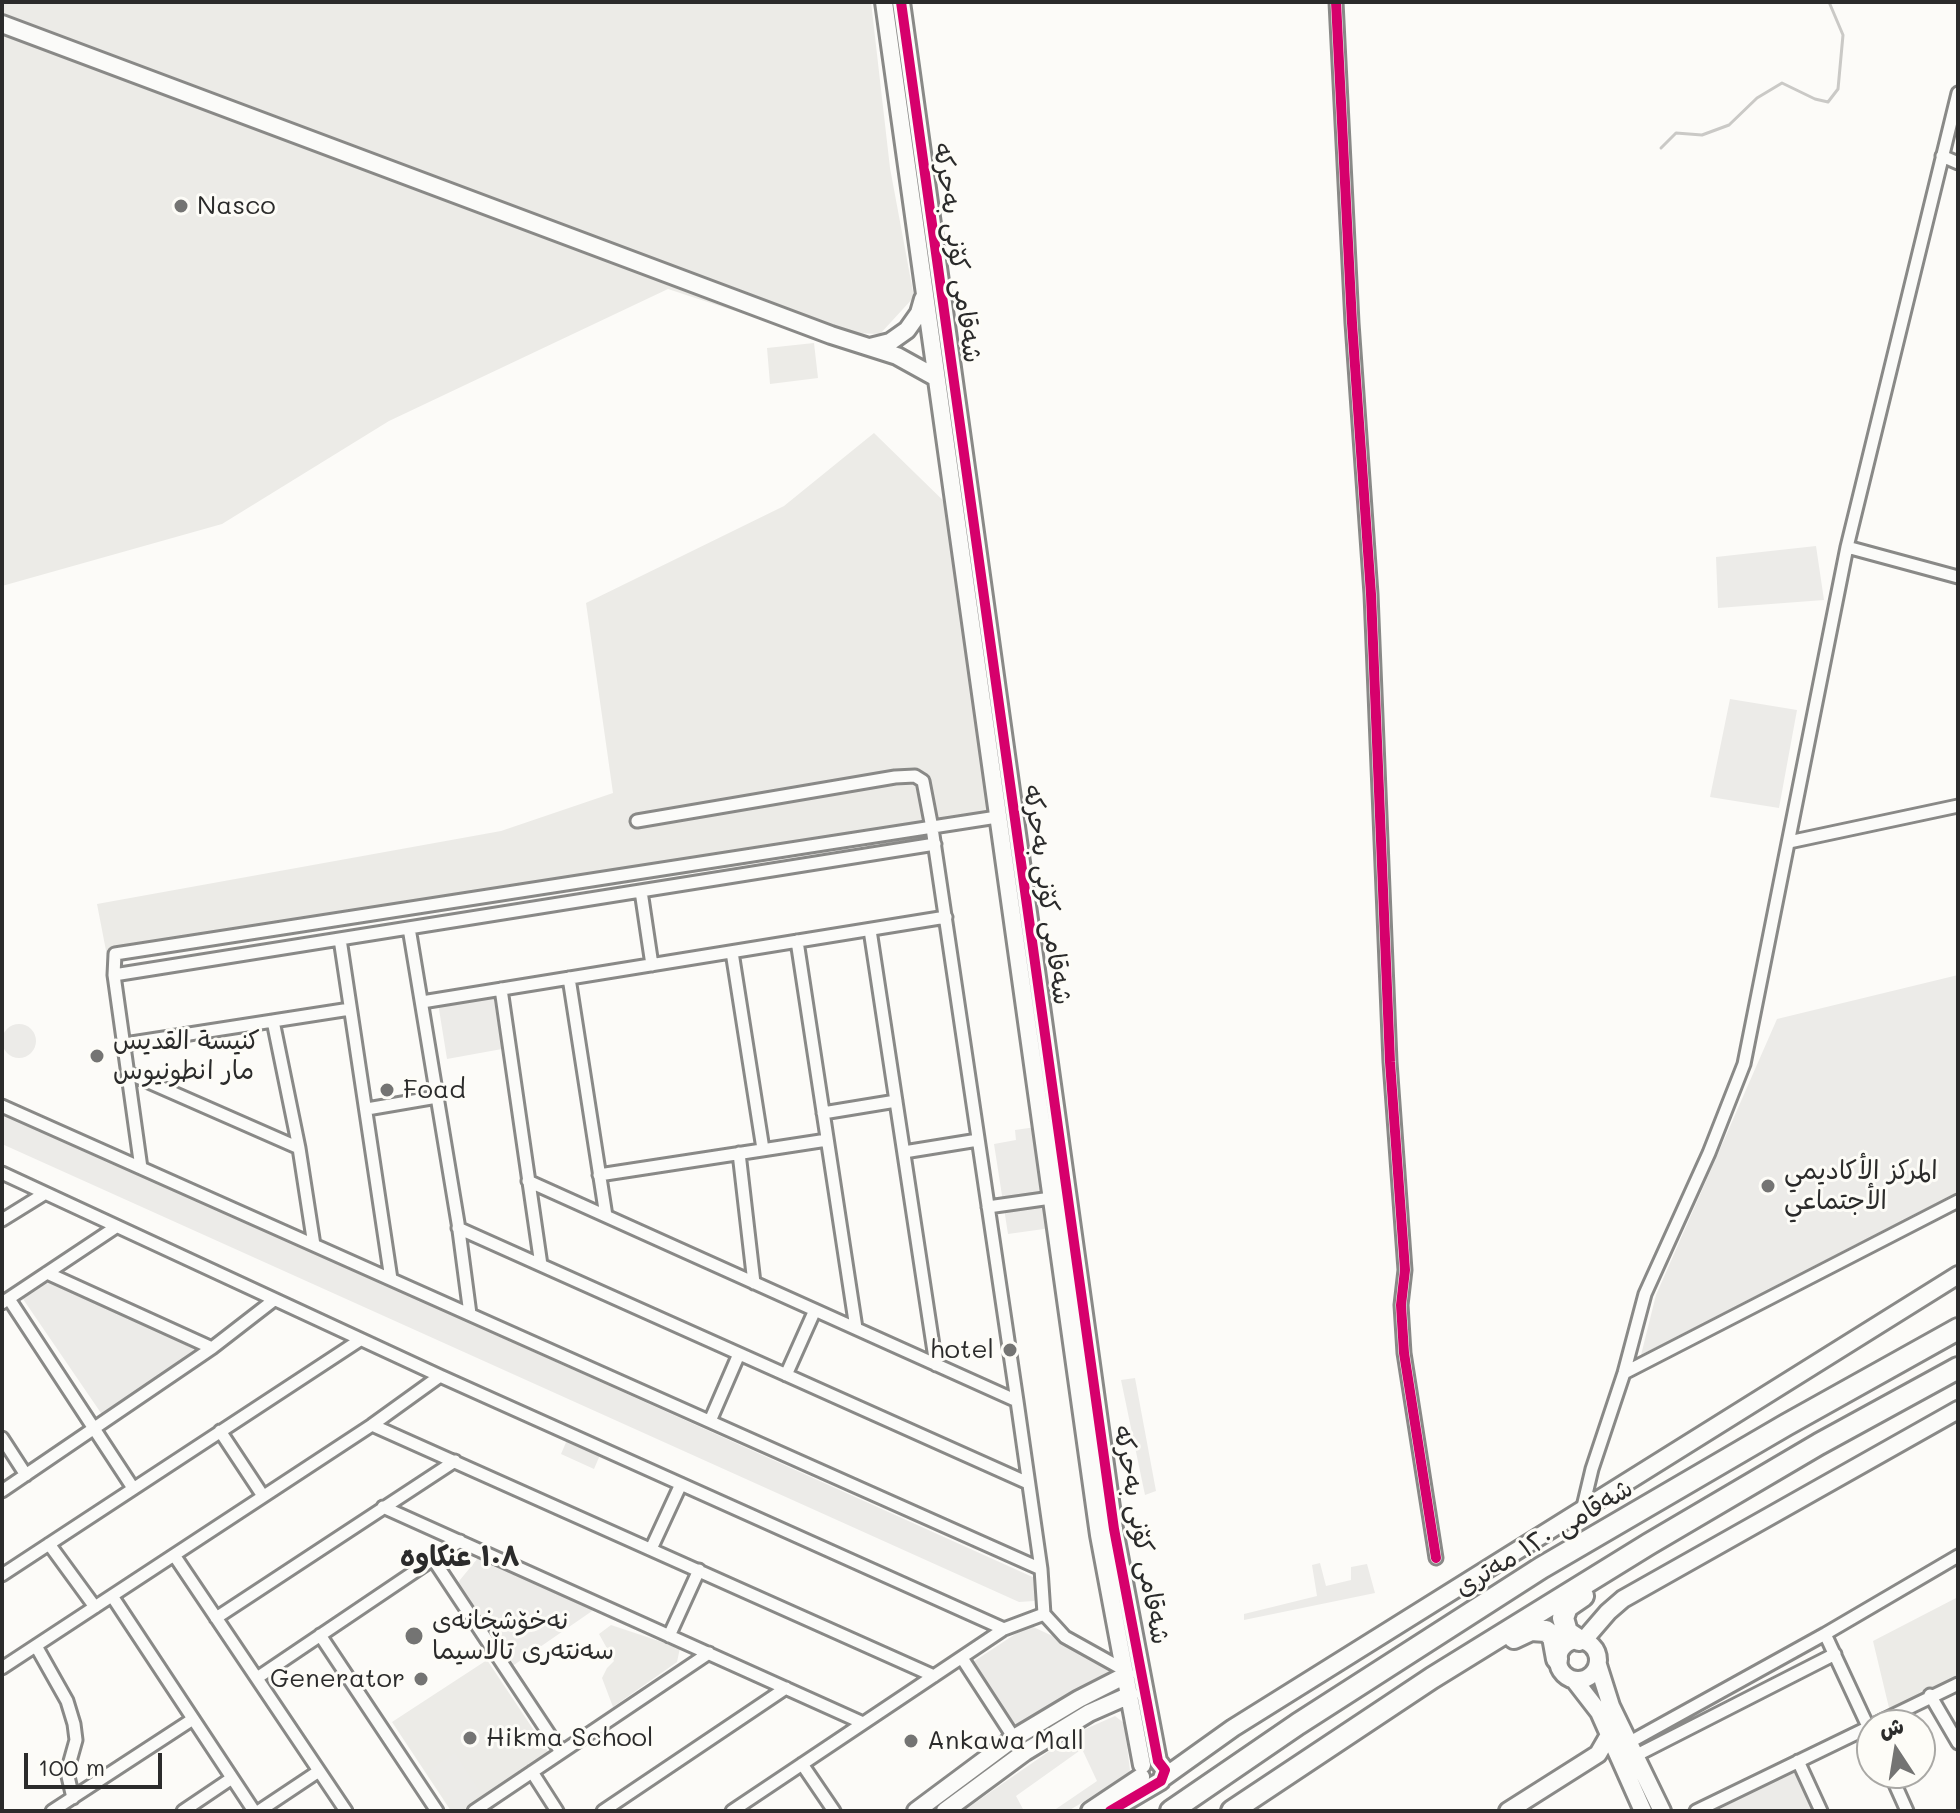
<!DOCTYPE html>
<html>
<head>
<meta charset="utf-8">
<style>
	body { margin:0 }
	#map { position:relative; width:1960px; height:1813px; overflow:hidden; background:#fcfbf8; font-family:Mali,"Playpen Sans Arabic",sans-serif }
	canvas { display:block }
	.frame { position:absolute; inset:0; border:4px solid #2b2b2b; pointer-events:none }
	.north { position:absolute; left:1856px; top:1709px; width:80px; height:80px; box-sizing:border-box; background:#fdfcf7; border:2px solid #a9a8a5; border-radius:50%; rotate:348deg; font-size:22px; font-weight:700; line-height:32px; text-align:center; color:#2b2b2b }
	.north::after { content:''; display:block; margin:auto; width:28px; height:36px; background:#747473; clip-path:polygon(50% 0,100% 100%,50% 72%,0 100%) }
	.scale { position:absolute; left:24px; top:1753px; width:138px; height:36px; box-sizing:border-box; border:4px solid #2b2b2b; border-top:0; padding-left:10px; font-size:24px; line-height:28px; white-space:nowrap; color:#2b2b2b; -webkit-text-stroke:6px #fdfcf7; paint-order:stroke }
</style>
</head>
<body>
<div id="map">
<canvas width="1960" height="1813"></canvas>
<div class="frame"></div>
<div class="north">ش</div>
<div class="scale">100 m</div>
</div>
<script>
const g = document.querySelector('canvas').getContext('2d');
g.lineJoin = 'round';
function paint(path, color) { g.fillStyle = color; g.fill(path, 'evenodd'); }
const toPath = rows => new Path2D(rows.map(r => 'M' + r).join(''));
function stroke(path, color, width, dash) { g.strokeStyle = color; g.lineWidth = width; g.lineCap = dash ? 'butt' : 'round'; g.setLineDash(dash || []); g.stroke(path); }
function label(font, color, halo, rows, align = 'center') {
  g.font = font + ' Mali,"Playpen Sans Arabic",sans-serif'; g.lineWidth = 6; g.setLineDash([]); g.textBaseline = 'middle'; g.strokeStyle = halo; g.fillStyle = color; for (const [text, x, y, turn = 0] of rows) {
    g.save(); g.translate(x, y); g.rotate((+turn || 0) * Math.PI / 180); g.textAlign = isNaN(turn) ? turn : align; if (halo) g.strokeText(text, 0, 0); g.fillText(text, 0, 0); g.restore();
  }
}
paint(toPath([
	[2,2,871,2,890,168,914,297,880,334,796,331,668,289,389,421,222,524,2,586],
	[814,343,818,378,770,384,767,348],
	[874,433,958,515,1004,819,556,893,108,961,97,904,501,831,613,793,586,603,784,506],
	[1958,1597,1958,1677,1890,1712,1873,1641],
	[611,1625,680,1648,677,1662,613,1707,602,1678,607,1668,614,1661,599,1634],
	[487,1660,549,1753,462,1811,451,1811,392,1722]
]), '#ecebe7');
paint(toPath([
	[1816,546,1824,600,1718,608,1716,557],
	[1730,699,1797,710,1779,808,1710,797],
	[1958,975,1958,1192,1641,1355,1656,1295,1777,1019],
	[493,994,502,1049,447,1059,438,1003],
	'2 1041a17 17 0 1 1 34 0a17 17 0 1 1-34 0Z',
	[2,1112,1037,1579,1039,1597,1034,1601,1019,1602,2,1144],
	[1036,1127,1051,1228,1008,1234,994,1144,1016,1140,1015,1130],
	[53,1279,202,1349,103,1416,23,1299],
	[1135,1378,1156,1491,1145,1495,1121,1380],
	[570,1433,603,1448,594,1469,561,1454],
	[478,1558,595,1609,511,1667,455,1586],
	[1320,1563,1326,1586,1351,1580,1351,1567,1367,1564,1375,1593,1244,1620,1244,1614,1317,1596,1312,1565],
	[1029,1625,1117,1666,1018,1731,973,1662],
	[1115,1716,1124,1723,1130,1770,1127,1776,1068,1811,1053,1811,1097,1781,1082,1749,1016,1796,1024,1811,963,1811,1074,1734],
	[455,1753,482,1794,457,1811,429,1770],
	[1797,1770,1814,1811,1716,1811]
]), '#ecebe8');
stroke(toPath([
	[1661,148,1676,133,1702,135,1729,125,1757,98,1782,83,1815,99,1828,102,1838,89,1843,35,1829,2]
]), '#cac9c6', 3);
const street = toPath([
	[1336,2,1352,323,1371,594,1390,1062,1405,1270,1401,1305,1404,1353,1436,1558],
	[1942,156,1958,163],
	[1847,547,1958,577],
	[637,821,895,777,915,776,923,781,932,828,1017,1401,1041,1569,1044,1614,1065,1637,1126,1671],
	[1789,842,1958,806],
	[641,891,652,965],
	[409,928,458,1223,470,1314],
	[870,930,936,1365],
	[340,939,391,1279],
	[797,941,856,1328],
	[732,952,763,1149],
	[114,975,935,844],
	[569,978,606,1216],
	[501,989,541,1265],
	[422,1002,946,917],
	[273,1021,299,1148,314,1245],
	[125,1044,350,1009],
	[128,1073,299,1148],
	[2,1106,1041,1569],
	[367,1109,437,1097],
	[823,1113,896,1101],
	[904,1152,978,1140],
	[739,1153,754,1283],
	[141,1168,114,975,115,954,997,817],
	[2,1173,440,1376,1004,1629],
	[599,1175,827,1140],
	[528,1181,1017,1401],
	[988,1207,1051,1198],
	[2,1220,44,1194],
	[458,1228,1028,1483],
	[47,1273,212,1348],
	[9,1299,133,1488],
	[2,1303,116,1227],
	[1624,1373,1958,1201],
	[786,1375,815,1310],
	[710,1421,739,1354],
	[372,1425,934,1676],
	[220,1431,263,1496],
	[2,1438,26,1475],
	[2,1491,212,1348,274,1300],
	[383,1507,863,1723],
	[1582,1511,1592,1469,1624,1373,1645,1294,1709,1153,1744,1064,1847,547,1958,93],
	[49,1544,95,1607],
	[651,1549,681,1484],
	[174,1555,346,1811],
	[433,1559,561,1752],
	[2,1575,360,1340],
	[112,1596,254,1811],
	[216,1618,455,1461],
	[1825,1634,1872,1735],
	[320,1635,437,1811],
	[669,1636,699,1570],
	[36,1646,67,1701,74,1724,76,1740,67,1772,73,1798],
	[962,1658,1014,1738],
	[2,1668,372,1425,440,1376],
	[257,1678,460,1541],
	[1930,1695,1958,1743],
	[1630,1742,1825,1634,1958,1556],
	[1637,1755,1835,1654],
	[1798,1761,1821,1811],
	[802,1764,834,1811],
	[532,1772,557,1811],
	[1890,1773,1907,1811],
	[52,1811,193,1719],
	[183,1811,232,1778],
	[259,1811,319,1771],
	[474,1811,709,1653],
	[603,1811,786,1688],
	[732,1811,1004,1629,1044,1614],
	[1696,1811,1958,1684]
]);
const secondary = toPath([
	[884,2,1099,1535,1142,1765],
	[901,2,1114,1529,1158,1761,1165,1770,1161,1781,1110,1811],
	[2,24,831,335,897,356,935,377],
	[870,347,890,342,907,330,919,313,923,299],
	'1558 1660a20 20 0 1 1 40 0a20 20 0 1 1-40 0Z',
	[1583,1641,1608,1612,1623,1599,1958,1410],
	[1598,1665,1611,1706,1662,1811],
	[1575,1681,1599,1712,1643,1811],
	[1163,1778,1233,1728,1958,1275],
	[916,1811,1014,1738,1079,1699,1126,1675],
	[945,1811,1025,1752,1089,1713,1130,1695],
	[1090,1811,1141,1777],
	[1508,1811,1598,1754,1609,1735]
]);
const highway = toPath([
	[1514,1638,1531,1630,1546,1631,1553,1637,1557,1659],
	[1579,1640,1567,1632,1563,1618,1567,1607,1583,1596],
	[1171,1811,1298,1724,1541,1568,1786,1425,1958,1329],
	[1232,1811,1432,1678,1649,1544,1819,1444,1958,1368]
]);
stroke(street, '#898987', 17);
stroke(secondary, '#898987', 22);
stroke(highway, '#898987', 26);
stroke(street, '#fbfbf9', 11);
stroke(secondary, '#fbfbf9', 16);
stroke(highway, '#fbfbf9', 20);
stroke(toPath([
	[901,2,1114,1529,1158,1761,1165,1770,1161,1781,1110,1811],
	[1336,2,1352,323,1371,594,1390,1062,1405,1270,1401,1305,1404,1353,1436,1558]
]), '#d6006c', 10);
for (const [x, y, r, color] of [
	[181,206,8,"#747473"],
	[97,1056,8,"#747473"],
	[387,1090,8,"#747473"],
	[1768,1186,8,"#747473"],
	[1010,1350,8,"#747473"],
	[414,1636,10,"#747473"],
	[421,1679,8,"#747473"],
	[470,1738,8,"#747473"],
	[911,1741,8,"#747473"]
]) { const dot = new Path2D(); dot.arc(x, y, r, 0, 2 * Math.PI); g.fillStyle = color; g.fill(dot); stroke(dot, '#fdfcf7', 3); }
label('26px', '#2b2b2b', '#fdfcf7', [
	["Nasco",197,206],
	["كنيسة القديس",113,1041],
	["مار انطونيوس",113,1071],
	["Foad",403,1090],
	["المركز الأكاديمي",1784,1171],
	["الأجتماعي",1784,1201],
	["hotel",994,1350,"right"],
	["نەخۆشخانەی",432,1621],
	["سەنتەری تاڵاسیما",432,1651],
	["Generator",405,1679,"right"],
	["Hikma School",486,1738],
	["Ankawa Mall",927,1741]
], 'left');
label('26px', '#2b2b2b', '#fdfcf7', [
	["شەقامی کۆنی بەحرکە",957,253,82],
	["شەقامی کۆنی بەحرکە",1047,895,82],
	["شەقامی کۆنی بەحرکە",1141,1535,80],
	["شەقامی ١٢٠ مەتری",1544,1538,-31]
]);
label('bold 28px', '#2b2b2b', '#fdfcf7', [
	["١٠٨ عنکاوە",460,1557]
]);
</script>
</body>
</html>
